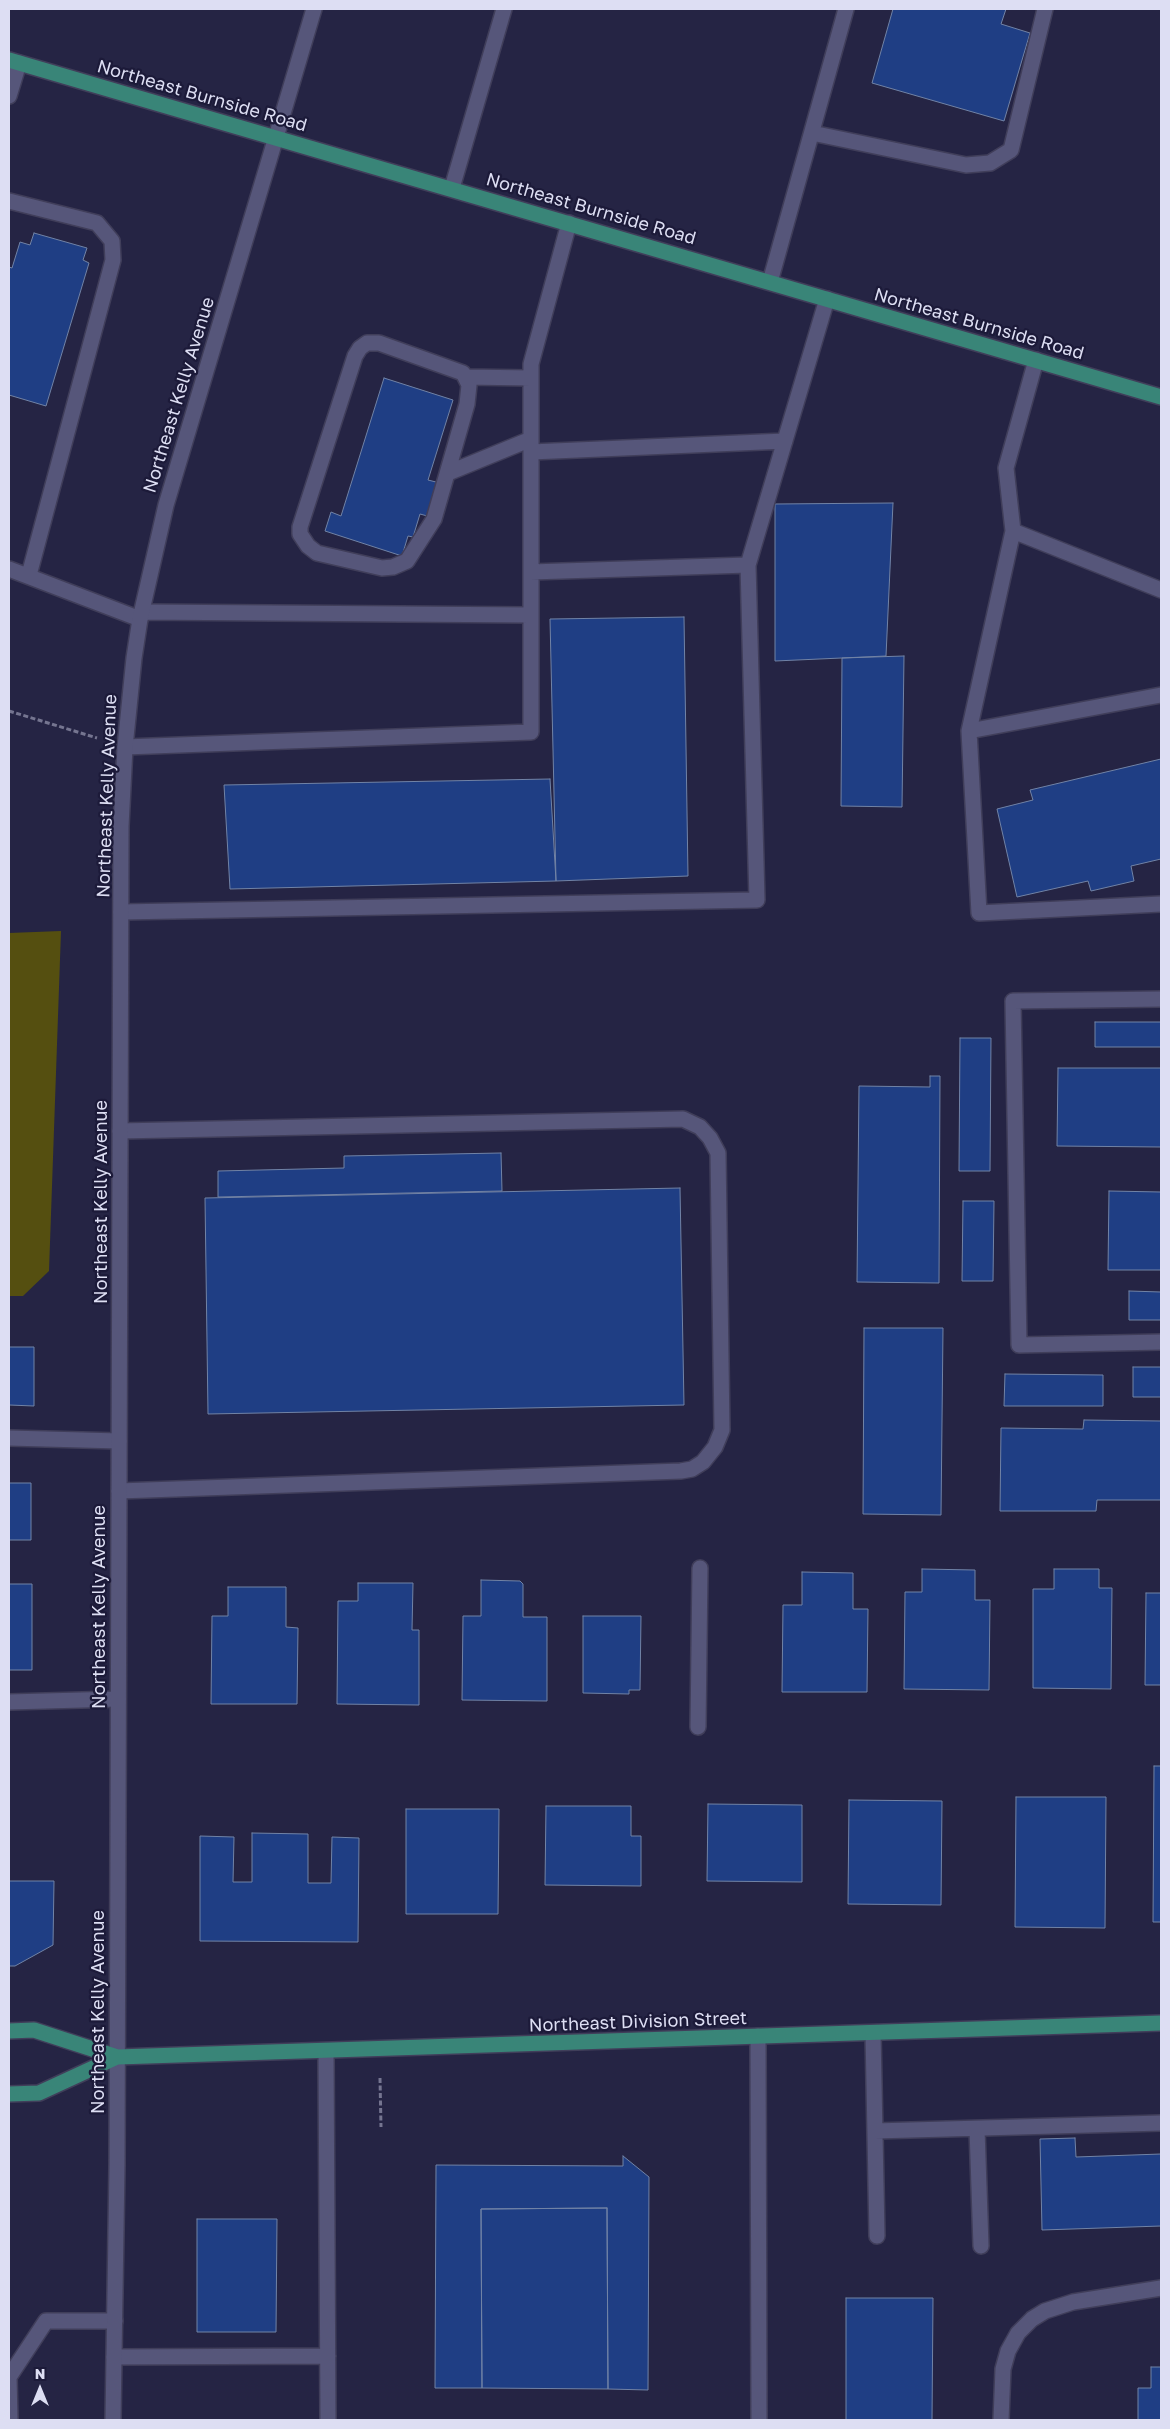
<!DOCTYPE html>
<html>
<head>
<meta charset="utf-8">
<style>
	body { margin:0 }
	#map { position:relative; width:1170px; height:2429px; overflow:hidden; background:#252444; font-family:"Golos Text",sans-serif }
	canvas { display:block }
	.frame { position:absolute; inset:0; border:10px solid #dddef3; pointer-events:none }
	.north { position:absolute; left:15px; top:2364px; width:50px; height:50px; -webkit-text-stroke:4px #1c1a39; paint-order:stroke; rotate:0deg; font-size:14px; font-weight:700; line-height:20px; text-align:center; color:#dddef3 }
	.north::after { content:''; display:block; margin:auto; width:18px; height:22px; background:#dddef3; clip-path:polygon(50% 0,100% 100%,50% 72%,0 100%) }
</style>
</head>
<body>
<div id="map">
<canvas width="1170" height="2429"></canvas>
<div class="frame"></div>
<div class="north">N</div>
</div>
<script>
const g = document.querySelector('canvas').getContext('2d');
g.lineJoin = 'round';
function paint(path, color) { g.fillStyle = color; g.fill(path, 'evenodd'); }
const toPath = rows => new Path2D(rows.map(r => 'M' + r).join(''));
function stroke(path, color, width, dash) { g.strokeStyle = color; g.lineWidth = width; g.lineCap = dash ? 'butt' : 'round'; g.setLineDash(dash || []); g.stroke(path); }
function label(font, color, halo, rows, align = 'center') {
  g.font = font + ' "Golos Text",sans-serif'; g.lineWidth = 4.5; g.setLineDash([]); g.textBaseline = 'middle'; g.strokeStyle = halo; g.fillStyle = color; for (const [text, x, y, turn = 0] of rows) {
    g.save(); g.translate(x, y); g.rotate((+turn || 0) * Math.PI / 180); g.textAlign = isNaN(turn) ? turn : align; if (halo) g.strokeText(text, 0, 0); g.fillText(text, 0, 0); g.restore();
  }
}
paint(toPath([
	[61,931,49,1271,23,1296,9,1296,9,933]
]), '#554f10');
const building = toPath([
	[893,9,1006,9,1001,24,1030,33,1004,121,872,83,893,9],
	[34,233,87,248,83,260,89,263,46,406,9,395,9,267,12,268,20,242,30,245,34,233],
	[384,378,453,400,428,480,440,483,431,517,420,514,413,537,408,536,402,556,325,531,331,512,341,516,384,378],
	[893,503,886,656,775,661,775,504,893,503],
	[684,617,688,876,556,881,550,619,684,617],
	[904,656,902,807,841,806,842,658,904,656],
	[1161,759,1161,859,1131,866,1134,881,1091,891,1088,881,1017,897,997,809,1033,800,1030,790,1161,759],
	[550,779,556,881,230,889,224,785,550,779],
	[1095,1022,1161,1022,1161,1047,1095,1047,1095,1022],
	[960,1038,991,1038,990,1171,959,1171,960,1038],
	[1058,1068,1161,1068,1161,1147,1057,1146,1058,1068],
	[930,1076,940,1076,939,1283,857,1282,859,1086,930,1087,930,1076],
	[501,1153,502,1191,218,1197,218,1171,344,1168,344,1156,501,1153],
	[680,1188,684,1405,208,1414,205,1198,680,1188],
	[1109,1191,1161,1192,1161,1270,1108,1270,1109,1191],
	[963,1201,994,1201,993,1281,962,1281,963,1201],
	[1129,1291,1161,1292,1161,1320,1129,1320,1129,1291],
	[864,1328,943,1328,941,1515,863,1514,864,1328],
	[9,1347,34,1347,34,1406,9,1405,9,1347],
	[1133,1367,1161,1367,1161,1397,1133,1397,1133,1367],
	[1005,1374,1103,1375,1103,1406,1004,1406,1005,1374],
	[1084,1420,1161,1421,1161,1500,1097,1500,1096,1511,1000,1511,1001,1428,1083,1429,1084,1420],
	[9,1483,31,1483,31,1540,9,1540,9,1483],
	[922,1569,975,1570,975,1600,990,1600,989,1690,904,1689,905,1592,922,1592,922,1569],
	[1054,1569,1099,1569,1099,1588,1112,1588,1111,1689,1033,1688,1033,1589,1054,1589,1054,1569],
	[802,1572,853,1573,853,1609,868,1609,867,1692,782,1692,783,1605,802,1605,802,1572],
	[481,1580,520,1581,523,1584,523,1617,547,1617,547,1701,462,1700,463,1616,481,1616,481,1580],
	[358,1583,413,1583,412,1630,419,1630,419,1705,337,1704,338,1601,358,1601,358,1583],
	[9,1584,32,1584,32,1670,9,1670,9,1584],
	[228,1587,286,1587,286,1627,298,1628,297,1704,211,1704,212,1616,228,1616,228,1587],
	[1146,1593,1161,1593,1161,1685,1145,1685,1146,1593],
	[583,1616,641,1616,640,1690,629,1690,629,1694,583,1693,583,1616],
	[1154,1766,1161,1766,1161,1922,1153,1922,1154,1766],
	[1016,1797,1106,1797,1105,1928,1015,1927,1016,1797],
	[849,1800,942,1801,941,1905,848,1904,849,1800],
	[708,1804,802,1805,802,1882,707,1881,708,1804],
	[546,1806,631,1806,631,1836,641,1836,641,1886,545,1885,546,1806],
	[406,1809,499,1809,498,1914,406,1914,406,1809],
	[252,1833,308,1834,308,1883,331,1883,332,1837,359,1838,358,1942,200,1941,200,1836,234,1837,233,1882,252,1882,252,1833],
	[9,1881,54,1881,53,1945,15,1966,9,1966,9,1881],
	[1075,2138,1076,2157,1161,2154,1161,2226,1042,2230,1040,2139,1075,2138],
	[623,2156,649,2177,648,2390,608,2389,607,2208,481,2209,482,2388,435,2388,436,2165,623,2166,623,2156],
	[607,2208,608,2389,482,2388,481,2209,607,2208],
	[197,2219,277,2219,276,2332,197,2332,197,2219],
	[846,2298,933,2298,932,2420,846,2420,846,2298],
	[1151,2367,1161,2367,1161,2420,1138,2420,1138,2388,1151,2388,1151,2367]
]);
paint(building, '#1f3e84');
stroke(building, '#7183a6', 1);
const service = toPath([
	[9,96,19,63],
	[812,133,966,165,990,163,1011,150,1045,9],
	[452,188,504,9],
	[9,201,97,223,112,241,113,260,29,575],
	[770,282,846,9],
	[367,343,379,343,463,373,469,385,467,404,434,519,407,561,393,567,382,568,317,553,308,546,300,534,300,527,355,356,360,348,367,343],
	[1036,360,1006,468,1013,531,1161,590],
	[466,377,531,378],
	[531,452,785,441],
	[448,473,531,439],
	[9,569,140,619],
	[531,572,748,565],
	[142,612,531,615],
	[1161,695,969,731,979,913,1161,904],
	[969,731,1013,531],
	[125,747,531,732,531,364,569,223],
	[121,912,757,900,748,565,827,299],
	[1161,999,1013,1001,1019,1345,1161,1342],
	[9,1438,119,1441],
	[119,1491,681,1471,692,1469,703,1462,715,1447,722,1430,718,1153,710,1138,700,1127,683,1119,120,1131],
	[9,1702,118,1699],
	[698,1727,700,1568],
	[873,2033,877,2236],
	[758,2036,759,2420],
	[326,2051,328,2420],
	[977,2129,981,2246],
	[875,2131,1161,2123],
	[114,2357,328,2356],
	[10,2420,9,2377,46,2321,115,2321],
	[1001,2420,1003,2369,1008,2351,1018,2333,1032,2319,1045,2311,1073,2302,1161,2288]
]);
const minor = toPath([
	[276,137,314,9]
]);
const tertiary = toPath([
	[113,2420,117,2166,121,826,125,747,134,658,140,619,166,505,276,137]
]);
const primary = toPath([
	[9,60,1161,397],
	[9,2031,34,2030,117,2057,1161,2023],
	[9,2094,39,2093,117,2057]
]);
stroke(service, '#403e5a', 18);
stroke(minor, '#403e5a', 18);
stroke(tertiary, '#403e5a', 18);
stroke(primary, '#403e5a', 18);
stroke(toPath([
	[9,711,97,738],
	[380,2078,381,2127]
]), '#757590', 3, [5, 2.5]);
stroke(service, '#56567a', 15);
stroke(minor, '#56567a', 15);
stroke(tertiary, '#56567a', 15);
stroke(primary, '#398578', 15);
label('18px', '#dddef3', '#1c1a39', [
	["Northeast Burnside Road",202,96,16],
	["Northeast Burnside Road",591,209,16],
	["Northeast Burnside Road",979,324,16],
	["Northeast Kelly Avenue",179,395,-73],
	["Northeast Kelly Avenue",107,796,-88],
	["Northeast Kelly Avenue",101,1202,-90],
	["Northeast Kelly Avenue",99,1607,-90],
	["Northeast Kelly Avenue",98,2012,-90],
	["Northeast Division Street",638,2022,-2]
]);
</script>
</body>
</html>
